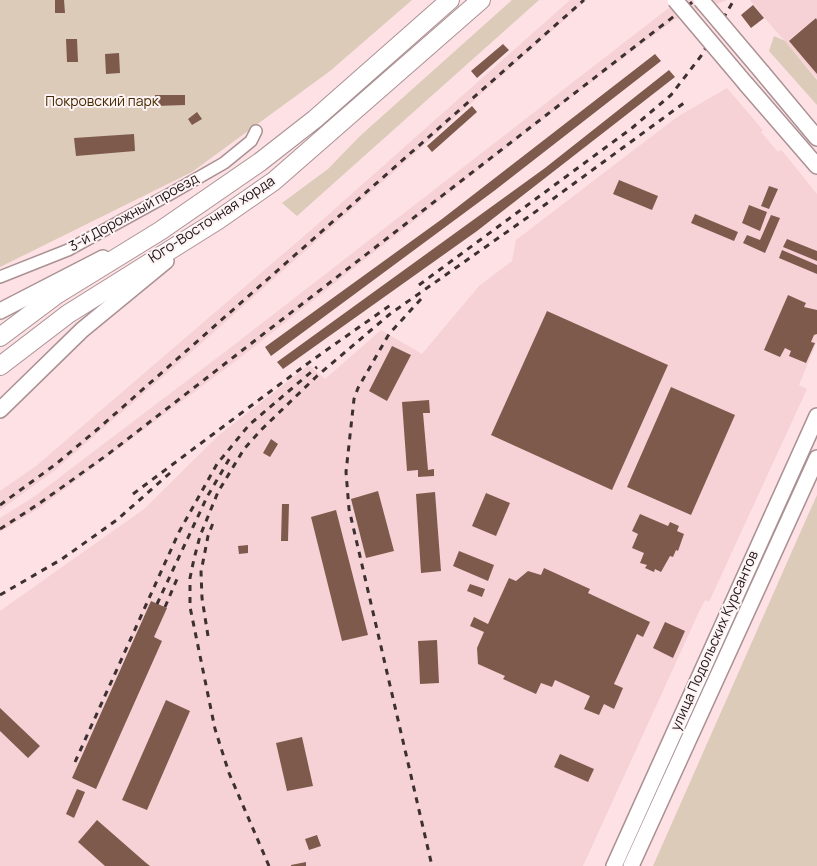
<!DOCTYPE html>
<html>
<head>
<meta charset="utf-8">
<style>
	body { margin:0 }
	canvas { display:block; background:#fde1e4 }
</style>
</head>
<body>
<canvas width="817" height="866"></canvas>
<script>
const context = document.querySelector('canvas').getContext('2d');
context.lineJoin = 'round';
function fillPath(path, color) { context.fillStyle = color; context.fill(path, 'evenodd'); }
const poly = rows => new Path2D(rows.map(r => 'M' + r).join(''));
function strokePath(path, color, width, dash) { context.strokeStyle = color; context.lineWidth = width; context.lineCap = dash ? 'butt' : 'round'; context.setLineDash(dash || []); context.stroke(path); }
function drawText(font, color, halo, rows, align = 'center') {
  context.font = font + ' Manrope,sans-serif'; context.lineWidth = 4; context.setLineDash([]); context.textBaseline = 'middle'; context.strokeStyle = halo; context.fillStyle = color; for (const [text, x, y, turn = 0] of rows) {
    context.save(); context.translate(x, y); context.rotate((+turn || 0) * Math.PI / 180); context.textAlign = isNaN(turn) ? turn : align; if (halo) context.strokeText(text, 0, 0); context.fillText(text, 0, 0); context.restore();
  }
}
const built = poly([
	[570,0,587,0,195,349,54,471,0,510,0,491,36,466,311,230],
	[679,0,727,0,674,20,568,100,241,357,41,507,0,532,0,518,35,496,230,348],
	[750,0,817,0,817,78,761,14],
	[727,88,763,130,761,132,778,152,781,150,784,153,817,194,817,341,799,385,807,389,709,602,705,600,698,614,583,866,0,866,0,611,144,509,219,435,309,365,325,379,381,330,422,354,479,286,512,261,516,240,677,117]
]);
const green = poly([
	[0,0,412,0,330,71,192,172,0,267],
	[512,0,539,0,297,216,282,203,328,169,360,136],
	[774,36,785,41,817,80,817,105,769,51],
	[817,495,817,866,653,866,808,515]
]);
const building = poly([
	[55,0,64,0,65,13,55,13],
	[753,5,764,18,751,28,741,15],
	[816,18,817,20,817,74,789,41],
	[66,39,77,39,78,62,67,62],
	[503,44,509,50,477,78,471,71],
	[119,53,120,73,106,74,105,54],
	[655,54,661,61,494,191,271,356,265,347,442,219],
	[669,70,675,77,477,231,283,369,277,362,545,168],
	[155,95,185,95,185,105,155,106],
	[472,106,477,112,432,152,427,146],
	[197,112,202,119,192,125,188,119],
	[134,134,135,151,76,156,74,138],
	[619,180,658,196,652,210,613,194],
	[769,186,778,189,769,209,761,206],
	[749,205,767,212,760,231,742,223],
	[695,214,738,232,734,241,691,223],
	[771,215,780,218,765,253,743,243,747,235,760,240],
	[787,239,817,251,817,261,783,247],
	[782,250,817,265,817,274,779,258],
	[788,295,806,303,804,307,817,310,817,334,814,335,811,342,815,343,806,363,789,356,791,351,785,348,780,357,764,350],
	[547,311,668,365,612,490,491,435],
	[392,346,411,355,387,401,369,391],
	[671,387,735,415,691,515,627,487],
	[429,400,430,413,423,413,428,470,434,469,434,476,418,477,418,470,407,471,402,402],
	[271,439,278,444,270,457,263,453],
	[378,491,394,551,366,558,351,499],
	[435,492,441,571,421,573,416,494],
	[486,493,510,503,496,536,472,526],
	[282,504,289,504,288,541,281,541],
	[336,510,368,635,342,641,311,517],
	[640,514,668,526,670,522,679,526,677,531,684,534,678,551,676,550,673,557,670,556,661,572,655,569,654,572,645,568,647,565,640,563,644,553,632,548,638,534,632,531],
	[248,545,248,553,239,554,238,546],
	[459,551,494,565,488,581,453,566],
	[544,568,590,589,588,593,650,622,643,637,637,634,614,684,623,688,614,709,604,704,599,715,584,709,590,696,555,680,552,687,541,683,536,694,503,679,505,676,478,664,477,648,484,632,470,626,474,617,488,624,509,578,516,581,528,571,541,575],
	[470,584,485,589,482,597,467,591],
	[151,601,167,608,154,637,162,641,96,789,72,778],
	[665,622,685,631,673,658,653,648],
	[437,640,439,683,420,684,418,641],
	[166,700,190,711,147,810,122,800],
	[0,708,40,746,28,758,0,731],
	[302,737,313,786,287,791,276,743],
	[560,754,594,769,588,782,554,767],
	[77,789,85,792,74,818,66,814],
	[97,820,145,862,150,866,105,866,78,842],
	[317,835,321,846,309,850,305,839],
	[306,862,306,866,291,866,291,865]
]);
const street = poly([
	[0,277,68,250,170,194,224,163,251,141,256,131]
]);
const secondary = poly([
	[762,72,817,138],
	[746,84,817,166],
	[0,311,103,258],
	[0,410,82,330,166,261],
	[614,866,817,416],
	[631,866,817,458]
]);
const primary = poly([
	[0,337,56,295,160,231,260,162,315,119,450,0],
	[0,366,68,314,218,220,274,181,481,0]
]);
const rail = poly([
	[419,285,632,128,671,95,701,56,734,0],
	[421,299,389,334,358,388,354,399,346,472,349,509,432,866],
	[133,494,311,361,392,304],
	[0,505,56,464,99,428,584,0],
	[0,529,40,503,107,455,695,0],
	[0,595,62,559,118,519,170,473],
	[157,604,207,497,231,456],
	[165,607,177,579],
	[208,636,202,598,201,572,208,536,213,523],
	[75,762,179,532,217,464,249,425,317,367],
	[269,866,229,773,215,729,190,607,190,578,194,559,200,536,218,492,244,449,261,430,317,376,390,314,531,215,688,100]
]);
const secondaryBridge = poly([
	[675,0,746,84],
	[701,0,762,72]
]);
const parkNames = [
	["Покровский парк",102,102]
];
const streetNames = [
	["3-й Дорожный проезд",134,213,-29],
	["Юго-Восточная хорда",212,220,-33],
	["улица Подольских Курсантов",715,641,-66]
];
fillPath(built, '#f6d2d6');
fillPath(green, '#dbcbb8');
fillPath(building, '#7e5a4c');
strokePath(street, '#ab9194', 14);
strokePath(secondary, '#ab9194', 18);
strokePath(primary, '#ab9194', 20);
strokePath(street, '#fff', 11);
strokePath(secondary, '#fff', 15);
strokePath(primary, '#fff', 18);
strokePath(rail, '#3c3031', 3, [6, 6]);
strokePath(secondaryBridge, '#ab9194', 18, []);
strokePath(secondaryBridge, '#fff', 15);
drawText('14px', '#452b01', '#fef3f4', parkNames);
drawText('14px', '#1b1213', '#fef3f4', streetNames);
</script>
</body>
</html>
